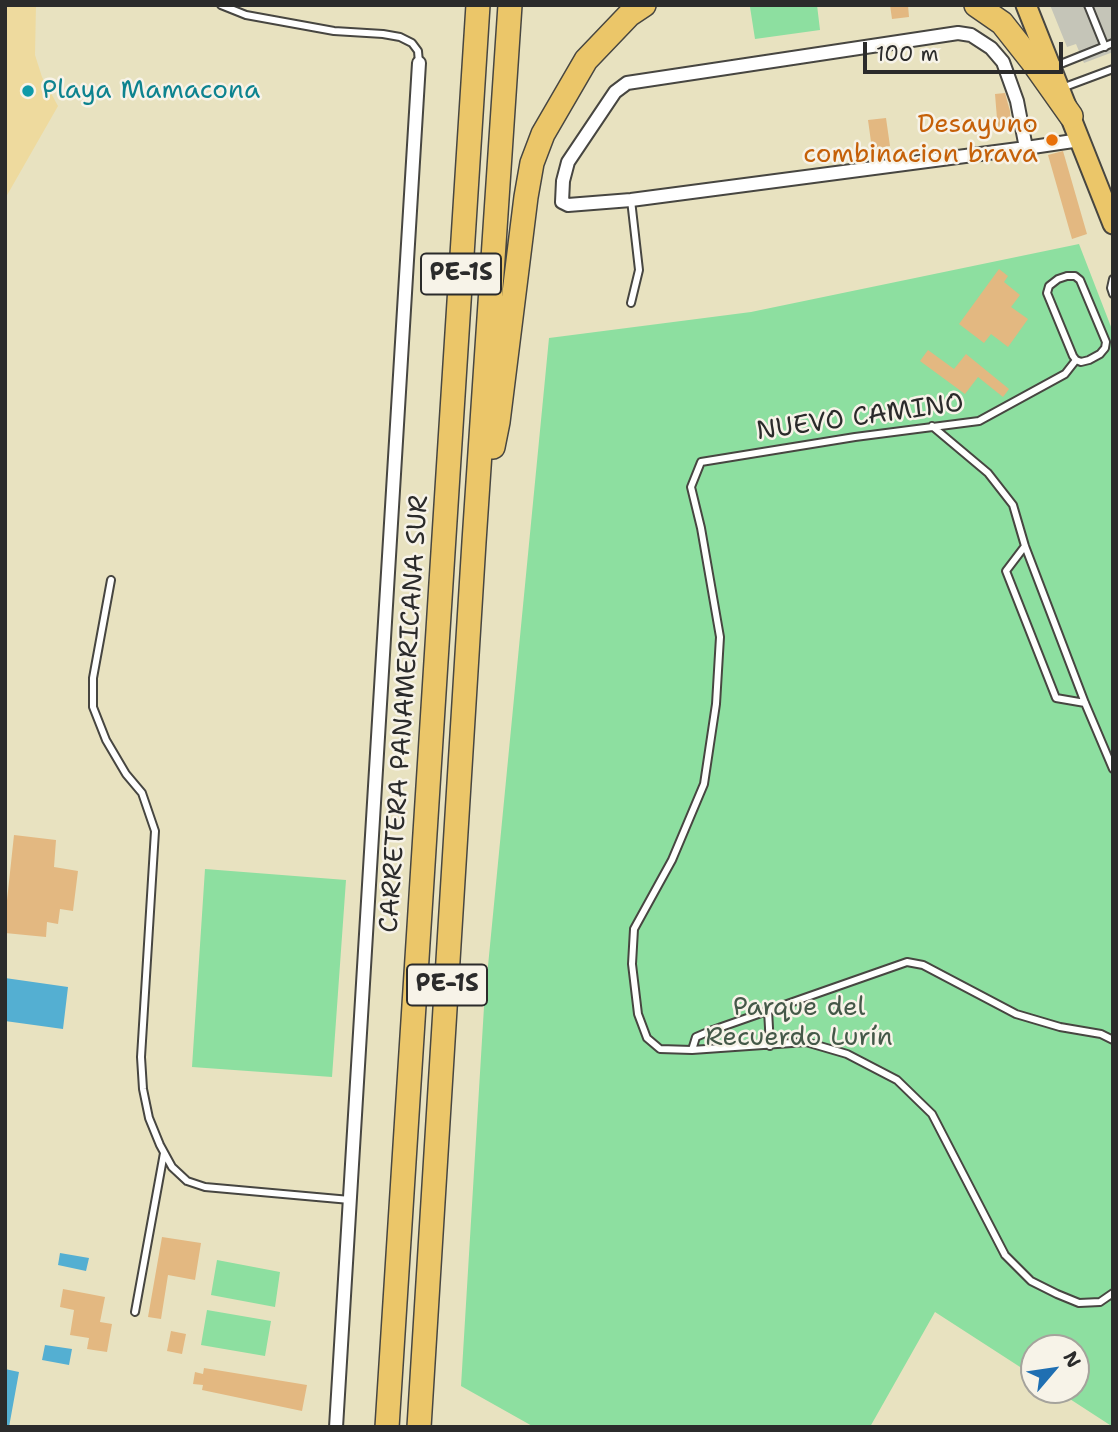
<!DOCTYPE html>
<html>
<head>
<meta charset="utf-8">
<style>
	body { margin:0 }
	#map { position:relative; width:1118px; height:1432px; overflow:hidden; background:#e8e2c0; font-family:"Shantell Sans",sans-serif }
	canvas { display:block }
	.frame { position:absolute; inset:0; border:7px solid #2b2b2b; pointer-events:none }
	.north { position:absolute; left:1020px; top:1334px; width:70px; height:70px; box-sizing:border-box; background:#f7f3e8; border:2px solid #a5a39c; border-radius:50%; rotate:61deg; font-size:19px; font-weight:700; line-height:28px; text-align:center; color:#2b2b2b }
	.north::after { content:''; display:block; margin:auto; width:24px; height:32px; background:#1f6fb2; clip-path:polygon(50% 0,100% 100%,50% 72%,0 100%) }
	.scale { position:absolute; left:863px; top:42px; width:200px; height:32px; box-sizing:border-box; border:4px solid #2b2b2b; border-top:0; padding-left:9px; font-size:21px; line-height:24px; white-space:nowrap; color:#2b2b2b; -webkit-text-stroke:5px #f7f3e8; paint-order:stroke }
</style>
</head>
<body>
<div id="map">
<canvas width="1118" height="1432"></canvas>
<div class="frame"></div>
<div class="north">N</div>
<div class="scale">100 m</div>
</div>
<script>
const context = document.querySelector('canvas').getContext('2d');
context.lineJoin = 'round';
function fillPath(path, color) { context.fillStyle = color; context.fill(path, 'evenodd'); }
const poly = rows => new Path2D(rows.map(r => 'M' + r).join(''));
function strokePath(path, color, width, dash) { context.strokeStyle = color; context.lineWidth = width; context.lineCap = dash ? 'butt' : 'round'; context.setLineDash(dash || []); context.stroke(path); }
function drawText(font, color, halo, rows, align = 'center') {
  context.font = font + ' "Shantell Sans",sans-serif'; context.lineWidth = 5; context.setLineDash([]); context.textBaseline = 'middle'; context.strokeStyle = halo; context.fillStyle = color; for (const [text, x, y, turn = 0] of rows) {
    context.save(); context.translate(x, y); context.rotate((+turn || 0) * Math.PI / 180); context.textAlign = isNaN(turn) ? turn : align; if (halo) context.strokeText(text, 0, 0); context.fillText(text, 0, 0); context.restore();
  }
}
const industrial = poly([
	[1050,5,1113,5,1113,52,1084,63,1076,44,1067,47]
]);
const green = poly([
	[761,5,817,5,820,30,755,39,750,7],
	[1079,244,1113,332,1113,1427,1056,1390,1076,1390,1076,1348,1034,1348,1034,1376,935,1312,870,1427,534,1427,461,1386,484,1007,549,338,751,312],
	[205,869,346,880,332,1077,192,1067],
	[217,1260,280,1272,275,1307,211,1295],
	[207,1310,271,1321,265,1356,201,1345]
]);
const sand = poly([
	[5,5,36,5,35,55,42,77,58,106,6,197,5,205]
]);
const water = poly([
	[5,978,68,987,63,1029,5,1021],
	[60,1253,89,1258,86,1271,58,1265],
	[45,1345,72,1349,69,1365,42,1360],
	[5,1369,19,1372,9,1427,5,1426]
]);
const building = poly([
	[890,5,908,5,909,17,892,19],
	[1005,93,1010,111,1011,130,998,131,995,94],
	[886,118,890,146,872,149,868,120],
	[1063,151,1087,234,1072,239,1048,155],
	[999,269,1008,276,1004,282,1020,295,1011,307,1028,319,1008,347,991,334,984,343,959,324],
	[928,350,954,369,966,354,1009,389,1003,397,978,377,965,394,920,361],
	[14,835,56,840,54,867,78,871,73,911,60,909,58,924,47,922,46,937,5,933,5,919],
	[162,1237,201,1243,195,1280,168,1275,161,1319,148,1317],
	[63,1289,105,1297,100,1322,112,1324,107,1352,87,1349,89,1338,70,1335,74,1310,60,1307],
	[171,1331,186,1334,182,1354,167,1351],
	[204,1368,307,1385,302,1411,202,1390,203,1385,193,1384,195,1372,203,1374]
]);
const lane = poly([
	[221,5,246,15,334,31,383,34,400,37,412,43,418,51,419,63],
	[1088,5,1105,47],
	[1053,67,1113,43],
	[1062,88,1113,69],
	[1067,276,1075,276,1080,280,1106,342,1105,348,1100,354,1089,360,1081,362,1076,360,1073,356,1047,293,1049,286,1058,279,1067,276],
	[1113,279,1111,288,1113,294],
	[631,303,639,270,631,200],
	[1076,360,1065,374,979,421,855,437,701,462,691,487,701,528,720,637,716,704,704,784,672,860,634,929,632,964,638,1014,647,1038,660,1049,692,1050,806,1042,847,1054,897,1080,932,1114,1005,1255,1031,1281,1057,1294,1079,1303,1100,1302,1113,1293],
	[932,426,988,473,1013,505,1025,546,1085,703,1113,769],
	[1025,546,1006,571,1056,698,1085,703],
	[111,580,93,678,93,707,106,740,126,774,142,793,155,831,141,1057,143,1089,149,1118,160,1145,172,1167,187,1181,205,1187,350,1200],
	[768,1010,770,1046],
	[692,1050,696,1037,710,1031,907,962,923,965,1016,1014,1060,1027,1101,1034,1113,1040],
	[135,1312,164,1153]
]);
const street = poly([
	[1026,148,1017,101,1003,62,991,48,971,35,958,33,627,83,615,92,568,162,563,181,562,202,568,205,631,200,1026,148,1080,140],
	[336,1427,419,63]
]);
const primary = poly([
	[1026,5,1113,224]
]);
const highway = poly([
	[976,5,1002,23,1032,61,1071,116],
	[493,447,498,422,526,197,532,163,543,134,586,60,629,15,644,5],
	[387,1427,478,5],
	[419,1427,474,542,510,5]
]);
const markers = [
	[28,91,7,"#0f9aa8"],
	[1052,140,7,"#e8710a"]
];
const shields = [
	[461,274,80],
	[447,985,80]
];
const shieldNames = [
	["PE-1S",461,274],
	["PE-1S",447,985]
];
const cultureNames = [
	["Playa Mamacona",42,91]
];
const foodNames = [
	["Desayuno",1038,125],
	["combinacion brava",1038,155]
];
const streetNames = [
	["NUEVO CAMINO",860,418,-8],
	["CARRETERA PANAMERICANA SUR",405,714,-86]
];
const parkNames = [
	["Parque del",799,1008],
	["Recuerdo Lurín",799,1038]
];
fillPath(industrial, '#c5c5b8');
fillPath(green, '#8ddfa0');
fillPath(sand, '#eeda9e');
fillPath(water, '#54afd2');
fillPath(building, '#e3b881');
strokePath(lane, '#474641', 10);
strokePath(street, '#474641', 16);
strokePath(primary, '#474641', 23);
strokePath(highway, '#474641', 26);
strokePath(lane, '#fff', 6);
strokePath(street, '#fff', 12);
strokePath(primary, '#ebc669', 19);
strokePath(highway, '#ebc669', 23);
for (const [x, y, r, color] of markers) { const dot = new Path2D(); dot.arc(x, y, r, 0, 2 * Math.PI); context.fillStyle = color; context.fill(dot); strokePath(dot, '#f7f3e8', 2.5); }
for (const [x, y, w] of shields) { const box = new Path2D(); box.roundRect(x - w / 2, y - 20.5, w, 41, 5); context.fillStyle = '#f7f3e8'; context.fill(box); strokePath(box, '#2b2b2b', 2); }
drawText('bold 24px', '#2b2b2b', null, shieldNames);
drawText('26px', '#0d838f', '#f7f3e8', cultureNames, 'left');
drawText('26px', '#c56008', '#f7f3e8', foodNames, 'right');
drawText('26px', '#2b2b2b', '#f7f3e8', streetNames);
drawText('26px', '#445848', '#f7f3e8', parkNames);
</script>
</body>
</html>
